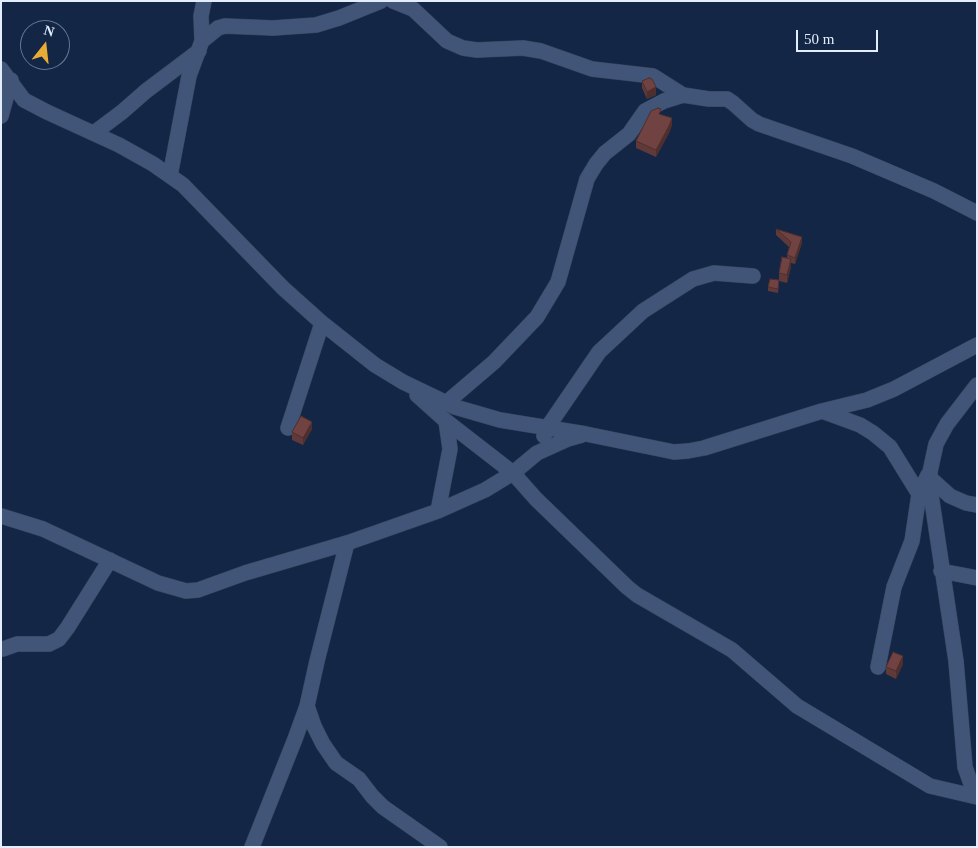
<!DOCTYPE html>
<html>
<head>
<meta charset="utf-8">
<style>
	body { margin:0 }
	#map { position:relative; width:978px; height:848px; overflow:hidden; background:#132645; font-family:Georgia,serif }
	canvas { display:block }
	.frame { position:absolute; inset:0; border:2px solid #e3edfe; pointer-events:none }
	.north { position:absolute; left:20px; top:20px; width:50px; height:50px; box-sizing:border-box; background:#132645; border:1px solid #66768f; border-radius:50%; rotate:16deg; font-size:14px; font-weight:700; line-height:20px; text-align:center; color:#e3edfe }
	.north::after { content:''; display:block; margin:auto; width:18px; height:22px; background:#e7ac36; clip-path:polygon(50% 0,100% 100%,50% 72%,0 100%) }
	.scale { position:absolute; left:796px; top:30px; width:82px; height:22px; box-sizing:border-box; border:2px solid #e3edfe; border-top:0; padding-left:6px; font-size:15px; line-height:18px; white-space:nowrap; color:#e3edfe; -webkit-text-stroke:4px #132645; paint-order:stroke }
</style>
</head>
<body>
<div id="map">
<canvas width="978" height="848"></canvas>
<div class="frame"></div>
<div class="north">N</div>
<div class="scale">50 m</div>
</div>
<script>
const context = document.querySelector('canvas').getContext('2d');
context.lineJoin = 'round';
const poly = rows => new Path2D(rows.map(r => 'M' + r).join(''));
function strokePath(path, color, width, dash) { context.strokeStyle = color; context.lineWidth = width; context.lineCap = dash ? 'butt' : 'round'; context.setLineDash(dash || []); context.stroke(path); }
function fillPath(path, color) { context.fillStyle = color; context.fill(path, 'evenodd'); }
const minor = poly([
	[393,1,413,9,447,41,463,48,477,50,523,48,541,51,592,69,653,76,683,95,709,99,727,99,733,103,752,120,759,124,852,156,934,191,977,213],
	[202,41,201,16,204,1],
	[1,69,24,100,47,112,119,145,153,164,183,185,283,288,322,323,375,365,403,382,455,407,500,420,586,434,674,452,688,451,704,448,822,411,867,400,894,389,977,345],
	[1,116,11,80],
	[94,133,122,112,146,91,199,51],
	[170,176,189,76,202,41,218,28,225,26,273,28,316,25,339,18,381,1],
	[977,385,947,424,936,444,930,472,930,488,956,661,965,767,971,784,977,789],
	[417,395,446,421,513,473,536,499,627,587,637,595,732,650,797,706,930,786,977,797],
	[446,403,494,362,537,317,558,282,587,179,596,164,605,153,629,134,645,111,664,101,683,95],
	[822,411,860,425,873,433,890,447,919,494],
	[288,428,322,323],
	[544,436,547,428,599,352,643,311,693,279,714,273,753,276],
	[930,478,950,496,966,503,977,505],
	[438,511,450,449,446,421],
	[1,516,43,529,158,583,186,591,198,590,245,573,347,543,438,511,485,490,513,473,537,453,568,439,582,435],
	[941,571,977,578],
	[3,649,17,644,49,644,59,639,68,627,110,560],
	[878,667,894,587,912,541,919,494,928,475],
	[307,706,314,726,323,744,336,763,359,779,372,796,383,807,440,847],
	[252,847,295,739,307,706,317,661,347,543]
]);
const wall = poly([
	[642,81,656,95,647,99,642,88],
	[661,115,672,125,669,133,656,157,636,148,636,141],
	[776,229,802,243,795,264,791,263,791,267,787,283,779,281,778,293,768,291,768,287,779,280,779,273,787,258,787,255,789,247,776,235],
	[312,429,303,445,292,440,292,432],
	[903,664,896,679,886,674,886,667]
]);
const shadedWall = poly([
	[656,87,656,95,647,99,647,92],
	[672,118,672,125,669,133,656,157,656,150],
	[802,237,802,243,795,264,795,258],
	[791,259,791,267,787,283,787,275],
	[312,422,312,429,303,445,303,438],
	[903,656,903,664,896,679,896,671]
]);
const building = poly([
	[649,78,652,79,656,87,647,92,642,81,649,78],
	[658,108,661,109,659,114,672,118,669,126,656,150,636,141,651,111,658,108],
	[776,229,802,237,795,258,787,255,791,242,776,229],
	[782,257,791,259,787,275,779,273,782,257],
	[770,279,779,280,778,289,768,287,770,279],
	[301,416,312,422,303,438,292,432,301,416],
	[893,652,903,656,896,671,886,667,893,652]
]);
strokePath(minor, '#37435d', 16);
strokePath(minor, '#405577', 15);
fillPath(wall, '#603a39');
fillPath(shadedWall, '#4e2f2e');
fillPath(building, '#704342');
strokePath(building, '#4e2f2e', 1);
</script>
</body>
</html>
